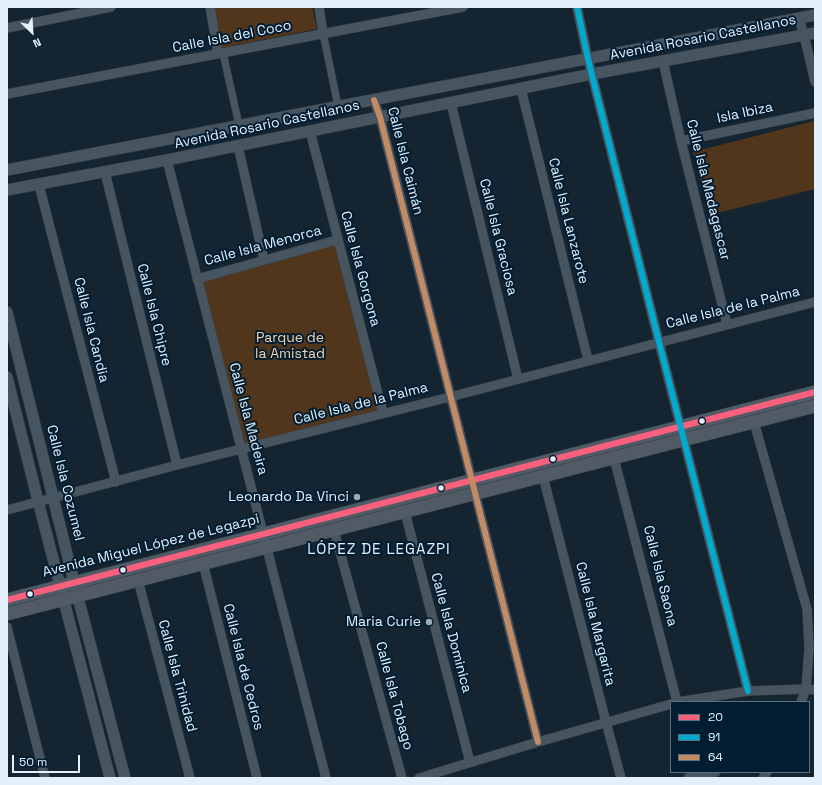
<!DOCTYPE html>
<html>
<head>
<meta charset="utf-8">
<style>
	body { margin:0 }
	#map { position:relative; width:822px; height:785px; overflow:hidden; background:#142531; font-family:"Space Grotesk",sans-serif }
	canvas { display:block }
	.frame { position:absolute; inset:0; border:8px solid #e4f1fc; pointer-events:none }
	.legend { position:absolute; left:670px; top:701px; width:140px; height:72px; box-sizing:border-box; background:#001d32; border:1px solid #5b7283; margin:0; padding:5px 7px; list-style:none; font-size:12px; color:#e4f1fc }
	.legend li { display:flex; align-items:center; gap:8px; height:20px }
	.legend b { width:20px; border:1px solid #5b7283 }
	.north { position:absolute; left:12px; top:12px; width:40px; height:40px; -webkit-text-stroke:3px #001d32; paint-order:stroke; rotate:155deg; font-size:11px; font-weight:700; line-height:16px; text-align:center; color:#e4f1fc }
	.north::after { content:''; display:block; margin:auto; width:14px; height:18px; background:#e4f1fc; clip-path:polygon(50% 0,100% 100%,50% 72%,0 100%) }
	.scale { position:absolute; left:12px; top:755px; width:68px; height:18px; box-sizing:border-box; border:2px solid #e4f1fc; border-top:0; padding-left:5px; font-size:12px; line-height:14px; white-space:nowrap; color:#e4f1fc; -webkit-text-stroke:3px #001d32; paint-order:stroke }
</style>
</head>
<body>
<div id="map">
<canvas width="822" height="785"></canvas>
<div class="frame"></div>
<ul class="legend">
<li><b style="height:5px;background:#f8607d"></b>20</li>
<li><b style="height:5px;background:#00a9ce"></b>91</li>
<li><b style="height:5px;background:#c18c65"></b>64</li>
</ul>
<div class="north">N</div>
<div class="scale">50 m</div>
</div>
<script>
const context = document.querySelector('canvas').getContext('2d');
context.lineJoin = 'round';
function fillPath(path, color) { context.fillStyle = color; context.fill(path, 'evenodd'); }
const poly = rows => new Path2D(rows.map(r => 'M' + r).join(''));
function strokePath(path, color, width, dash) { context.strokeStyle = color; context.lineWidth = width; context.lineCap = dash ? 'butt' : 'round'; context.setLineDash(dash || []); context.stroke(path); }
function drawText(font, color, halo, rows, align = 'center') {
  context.font = font + ' "Space Grotesk",sans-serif'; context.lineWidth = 4; context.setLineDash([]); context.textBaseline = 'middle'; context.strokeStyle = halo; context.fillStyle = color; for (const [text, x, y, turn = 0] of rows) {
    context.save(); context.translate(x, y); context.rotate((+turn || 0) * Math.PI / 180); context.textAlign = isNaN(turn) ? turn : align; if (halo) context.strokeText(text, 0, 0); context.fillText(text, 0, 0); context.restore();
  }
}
const green = poly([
	[214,7,312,7,317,29,222,48],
	[814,121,815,125,815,189,709,215,693,152],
	[335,244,379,411,243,446,200,281]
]);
const pedestrian = poly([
	[323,33,338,106],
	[223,53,239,125]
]);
const minor = poly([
	[210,7,218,54],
	[319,7,323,33],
	[577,7,588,59,659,342,748,691],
	[799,18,804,35,815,82],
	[7,28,111,7],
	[663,61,681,141,727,324],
	[521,89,588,360],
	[7,94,463,7],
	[374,100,380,117,538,742],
	[451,103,518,379],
	[310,131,383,413],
	[681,141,815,113],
	[238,146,264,260],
	[167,160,326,778],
	[105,172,177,465],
	[39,185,116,482],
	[197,279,337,240],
	[754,422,807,609,809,648,806,689,801,702],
	[614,458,677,702],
	[543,476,606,722,621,778],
	[7,510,177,465,450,397,815,302],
	[405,512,470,762],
	[334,530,402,778],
	[203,563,257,778],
	[138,580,190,778],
	[7,627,45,778],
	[677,702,748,691,806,689,815,690],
	[419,778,538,742,671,704],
	[688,778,716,772],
	[763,778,767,772]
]);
const tertiary = poly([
	[7,170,815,15],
	[7,190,167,160,592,74,815,33],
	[7,312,74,582,125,778],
	[7,377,38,501,110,778]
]);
const secondary = poly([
	[7,600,815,392],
	[7,614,815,406]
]);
const bus1 = poly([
	[7,600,815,392]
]);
const bus2 = poly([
	[577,7,588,59,659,342,748,691]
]);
const bus3 = poly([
	[374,100,380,117,538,742]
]);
const markers = [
	[702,421,3.5,"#e4f1fc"],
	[553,459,3.5,"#e4f1fc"],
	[441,488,3.5,"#e4f1fc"],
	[357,497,4,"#9baab5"],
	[123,570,3.5,"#e4f1fc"],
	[30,594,3.5,"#e4f1fc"],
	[429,622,4,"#9baab5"]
];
const streetNames = [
	["Calle Isla del Coco",232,37,-11],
	["Avenida Rosario Castellanos",703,38,-11],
	["Isla Ibiza",745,113,-12],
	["Avenida Rosario Castellanos",267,125,-12],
	["Calle Isla Caimán",405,161,76],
	["Calle Isla Madagascar",708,190,76],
	["Calle Isla Lanzarote",568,221,76],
	["Calle Isla Graciosa",498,237,76],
	["Calle Isla Menorca",263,246,-15],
	["Calle Isla Gorgona",360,269,75],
	["Calle Isla de la Palma",733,308,-14],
	["Calle Isla Chipre",154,315,76],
	["Calle Isla Candia",91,330,76],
	["Calle Isla de la Palma",361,404,-14],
	["Calle Isla Madeira",248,419,75],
	["Calle Isla Cozumel",65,483,76],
	["Avenida Miguel López de Legazpi",151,546,-14],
	["Calle Isla Saona",660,576,76],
	["Calle Isla Margarita",595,624,76],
	["Calle Isla Dominica",451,633,75],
	["Calle Isla de Cedros",243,667,76],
	["Calle Isla Trinidad",177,676,75],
	["Calle Isla Tobago",394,696,75]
];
const parkNames = [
	["Parque de",290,338],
	["la Amistad",290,354]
];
const poiNames = [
	["Leonardo Da Vinci",349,497],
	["Maria Curie",421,622]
];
const neighbourhoodNames = [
	["LÓPEZ DE LEGAZPI",379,550]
];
fillPath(green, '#51361b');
strokePath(pedestrian, '#354048', 8);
strokePath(minor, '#354048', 10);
strokePath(tertiary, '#354048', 12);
strokePath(secondary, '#354048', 14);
strokePath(pedestrian, '#475561', 7);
strokePath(minor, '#475561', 9);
strokePath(tertiary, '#475561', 11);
strokePath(secondary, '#505b66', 13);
strokePath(bus1, '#f8607d', 6);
strokePath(bus2, '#00a9ce', 6);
strokePath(bus3, '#c18c65', 6);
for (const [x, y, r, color] of markers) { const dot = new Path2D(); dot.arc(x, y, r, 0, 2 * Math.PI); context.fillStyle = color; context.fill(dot); strokePath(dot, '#001d32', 1.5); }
drawText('14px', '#e4f1fc', '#001d32', streetNames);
drawText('14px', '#fad1ab', '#001d32', parkNames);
drawText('14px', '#e4f1fc', '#001d32', poiNames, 'right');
context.letterSpacing = '1px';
drawText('15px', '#e4f1fc', '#001d32', neighbourhoodNames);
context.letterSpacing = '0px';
</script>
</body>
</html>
